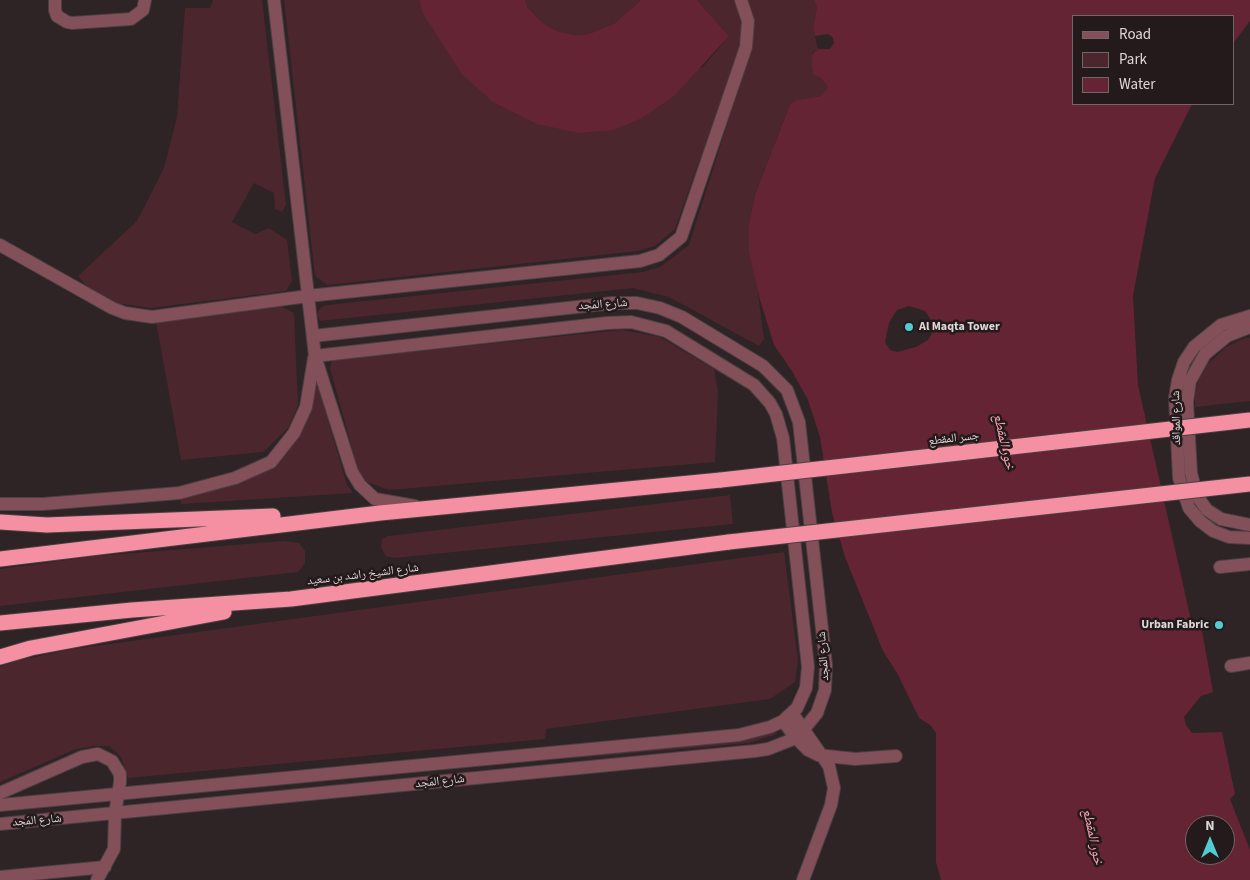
<!DOCTYPE html>
<html>
<head>
<meta charset="utf-8">
<style>
	body { margin:0 }
	#map { position:relative; width:1250px; height:880px; overflow:hidden; background:#2e2325; font-family:"Source Sans 3",sans-serif }
	canvas { display:block }
	.legend { position:absolute; left:1072px; top:15px; width:162px; height:90px; box-sizing:border-box; background:#241a1b; border:1px solid #6f6667; margin:0; padding:6px 9px; list-style:none; font-size:15px; color:#dfd8d9 }
	.legend li { display:flex; align-items:center; gap:10px; height:25px }
	.legend b { width:25px; border:1px solid #6f6667 }
	.north { position:absolute; left:1185px; top:815px; width:50px; height:50px; box-sizing:border-box; background:#241a1b; border:1px solid #6f6667; border-radius:50%; rotate:0deg; font-size:14px; font-weight:700; line-height:20px; text-align:center; color:#dfd8d9 }
	.north::after { content:''; display:block; margin:auto; width:18px; height:22px; background:#51ccd2; clip-path:polygon(50% 0,100% 100%,50% 72%,0 100%) }
</style>
</head>
<body>
<div id="map">
<canvas width="1250" height="880"></canvas>
<ul class="legend">
<li><b style="height:6px;background:#835059"></b>Road</li>
<li><b style="height:14px;background:#4c262d"></b>Park</li>
<li><b style="height:14px;background:#642433"></b>Water</li>
</ul>
<div class="north">N</div>
</div>
<script>
const context = document.querySelector('canvas').getContext('2d');
context.lineJoin = 'round';
function fillPath(path, color) { context.fillStyle = color; context.fill(path, 'evenodd'); }
const poly = rows => new Path2D(rows.map(r => 'M' + r).join(''));
function strokePath(path, color, width, dash) { context.strokeStyle = color; context.lineWidth = width; context.lineCap = dash ? 'butt' : 'round'; context.setLineDash(dash || []); context.stroke(path); }
function drawText(font, color, halo, rows, align = 'center') {
  context.font = font + ' "Source Sans 3","Noto Naskh Arabic",sans-serif'; context.lineWidth = 5; context.setLineDash([]); context.textBaseline = 'middle'; context.strokeStyle = halo; context.fillStyle = color; for (const [text, x, y, turn = 0] of rows) {
    context.save(); context.translate(x, y); context.rotate((+turn || 0) * Math.PI / 180); context.textAlign = isNaN(turn) ? turn : align; if (halo) context.strokeText(text, 0, 0); context.fillText(text, 0, 0); context.restore();
  }
}
const green = poly([
	[213,0,262,0,286,205,282,212,275,209,274,193,254,183,232,222,255,234,269,228,287,240,292,281,286,291,151,308,115,303,89,289,78,276,137,221,164,168,177,117,185,8,210,8],
	[284,0,419,0,422,12,702,68,729,36,697,0,814,0,817,7,813,27,818,49,813,52,815,75,821,78,827,86,826,91,821,96,797,100,790,104,755,195,749,224,764,339,759,346,669,297,633,288,320,321,317,314,321,307,327,305,643,272,660,267,689,245,750,52,740,48,675,229,655,246,638,251,327,285,315,276],
	[525,0,641,0,615,23,589,34,574,35,557,31,543,23,528,8],
	[278,305,294,313,298,405,288,428,263,452,181,460,156,321],
	[622,330,660,337,714,369,718,392,715,462,389,490,367,482,358,470,330,368,332,360],
	[1245,338,1250,338,1250,401,1195,407,1195,393,1200,376,1208,364,1226,347],
	[316,387,319,389,347,485,353,493,181,504,180,498,274,467,312,389],
	[730,495,733,524,394,558,386,556,381,548,382,539,388,536],
	[284,541,299,543,305,551,305,563,298,572,0,606,0,569,97,556],
	[784,552,798,660,795,682,770,699,546,729,545,739,128,778,121,757,109,746,95,746,76,749,0,782,0,667,16,661,73,649],
	[774,728,777,734,749,743,575,758,574,752]
]);
const water = poly([
	[419,0,525,0,528,8,543,23,557,31,574,35,589,34,615,23,641,0,697,0,729,36,674,96,642,118,614,130,579,133,537,124,493,102,462,74,422,12],
	[814,0,1250,0,1250,21,1234,42,1234,16,1074,16,1074,104,1192,104,1155,178,1133,296,1138,385,1191,620,1201,625,1213,692,1201,696,1184,717,1186,725,1192,733,1222,732,1235,794,1230,799,1250,850,1250,880,941,880,936,862,936,733,930,725,919,718,897,673,883,651,845,557,832,513,820,437,808,400,792,371,774,345,760,300,749,252,749,224,755,195,790,104,797,100,821,96,826,90,827,86,821,78,814,75,812,69,812,57,814,52,818,49,830,49,834,43,833,38,828,34,815,36,813,27,817,7],
	[909,306,925,311,931,320,932,333,928,340,916,347,897,352,890,350,885,342,889,323,897,310],
	[1195,825,1225,825,1225,855,1195,855]
]);
const minor = poly([
	[55,0,55,10,57,16,67,22,72,23,131,19,143,10,145,0],
	[274,0,315,356,352,472,360,485,375,499,415,506],
	[0,245,112,308,125,313,152,317,308,296,640,261,659,255,681,237,746,47,748,21,741,0],
	[1250,316,1221,325,1194,347,1184,362,1178,380,1175,398,1179,478,1189,508,1200,521,1213,531,1229,537,1250,538],
	[1250,327,1227,336,1205,354,1190,381,1187,402,1191,473,1197,496,1207,510,1221,519,1250,525],
	[0,504,43,504,179,493,235,478,271,462,294,433,306,407,314,358],
	[1220,567,1250,564],
	[1231,666,1250,663],
	[792,713,829,766,834,788,831,805,803,880],
	[783,721,795,737,808,750,818,755,855,759,896,756],
	[0,793,82,757,98,754,112,761,120,774,120,782,115,814,114,849,97,880],
	[0,805,739,735,770,727,783,721,797,708,806,688,808,667,783,438,776,414,770,403,754,385,666,331,631,322,607,323,315,356],
	[0,824,755,751,768,749,791,740,804,729,817,713,825,690,826,665,799,422,787,390,763,366,682,317,660,308,637,303,613,303,313,336],
	[0,877,105,867]
]);
const highway = poly([
	[0,522,47,525,273,516],
	[0,559,380,513,721,480],
	[0,623,132,610,291,599,729,542],
	[0,657,31,648,224,612]
]);
const highwayBridge = poly([
	[721,480,1250,420],
	[729,542,1250,484]
]);
const markers = [
	[909,327,5,"#51ccd2"],
	[1219,625,5,"#51ccd2"]
];
const streetNames = [
	["شارع المَجد",603,305,-4],
	["شارع المواقد",1177,418,-91],
	["جسر المقطع",954,439,-7],
	["شارع الشيخ راشد بن سعيد",363,575,-7],
	["شارع المَجد",824,656,-94],
	["شارع المَجد",440,782,-6],
	["شارع المَجد",37,821,-5]
];
const poiNames = [
	["Al Maqta Tower",919,327],
	["Urban Fabric",1209,625,"right"]
];
const waterNames = [
	["خور المقطع",1003,442,77],
	["خور المقطع",1092,837,78]
];
fillPath(green, '#4c262d');
fillPath(water, '#642433');
strokePath(minor, '#4a4042', 14);
strokePath(highway, '#4a4042', 17);
strokePath(minor, '#835059', 12);
strokePath(highway, '#f590a2', 15);
strokePath(highwayBridge, '#4a4042', 17, []);
strokePath(highwayBridge, '#f590a2', 15);
for (const [x, y, r, color] of markers) { const dot = new Path2D(); dot.arc(x, y, r, 0, 2 * Math.PI); context.fillStyle = color; context.fill(dot); strokePath(dot, '#241a1b', 2); }
drawText('12px', '#dfd8d9', '#241a1b', streetNames);
drawText('bold 12px', '#dfd8d9', '#241a1b', poiNames, 'left');
drawText('italic 14px', '#f9a6b4', '#241a1b', waterNames);
</script>
</body>
</html>
